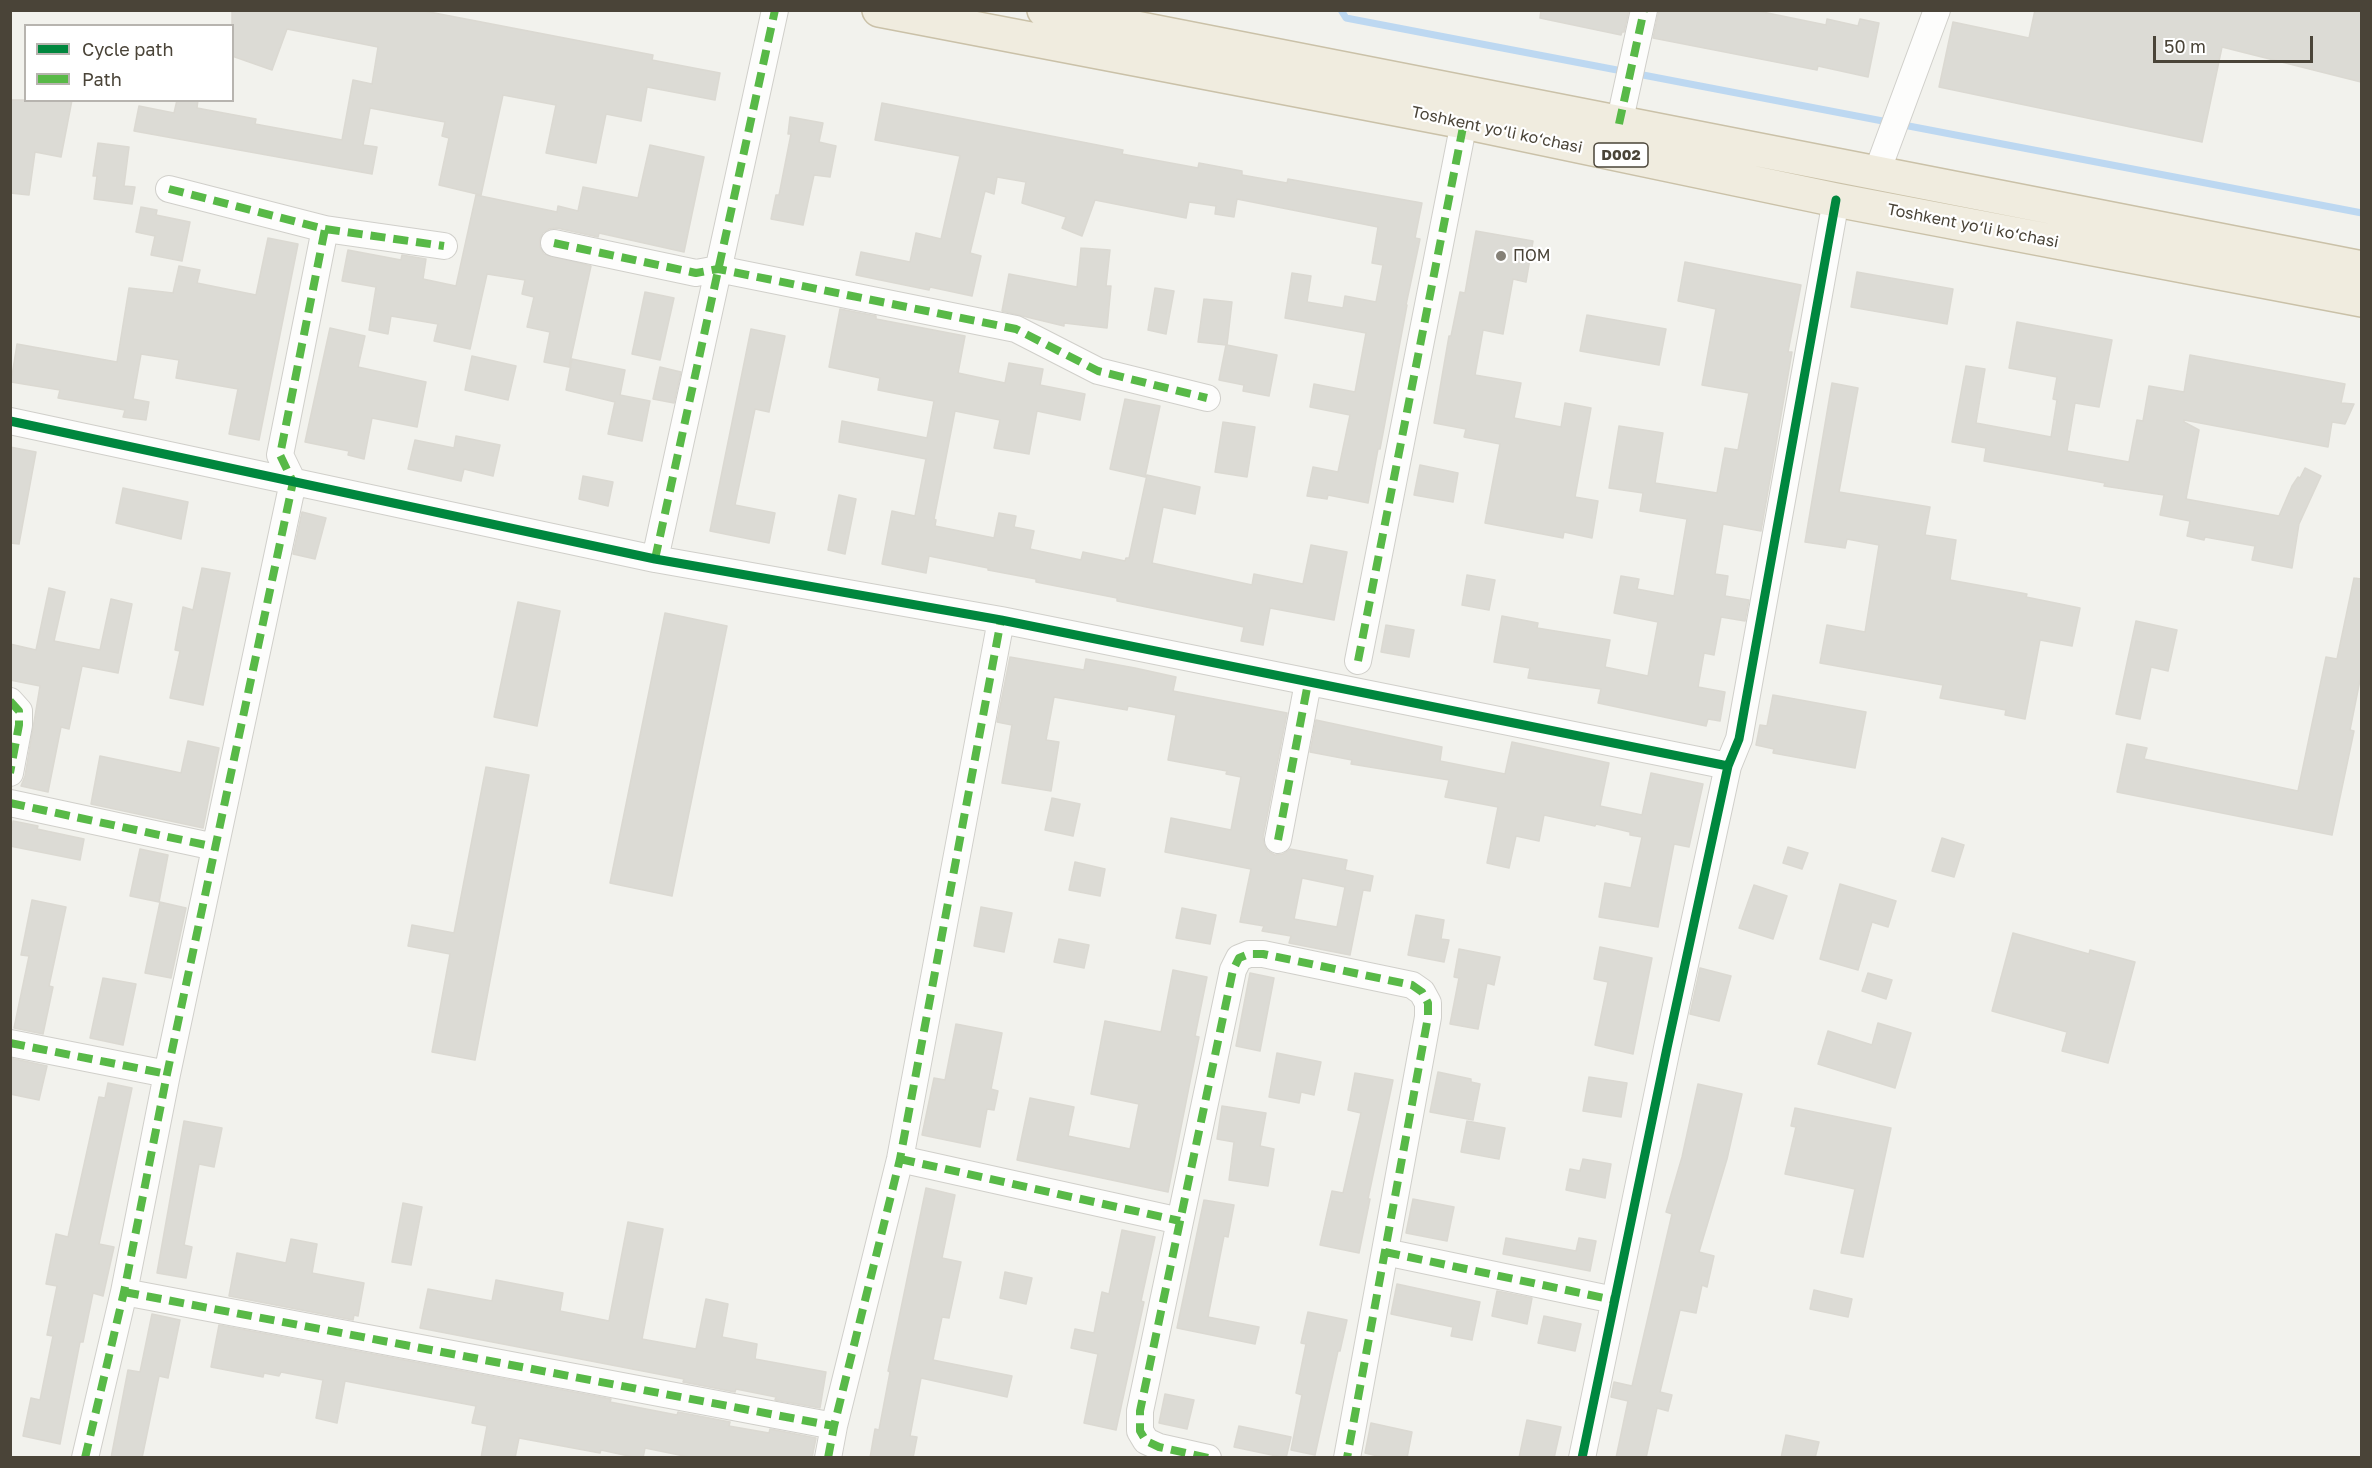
<!DOCTYPE html>
<html>
<head>
<meta charset="utf-8">
<style>
	body { margin:0 }
	#map { position:relative; width:2372px; height:1468px; overflow:hidden; background:#f2f2ed; font-family:"Golos Text",sans-serif }
	canvas { display:block }
	.frame { position:absolute; inset:0; border:12px solid #4a4438; pointer-events:none }
	.legend { position:absolute; left:24px; top:24px; width:210px; height:78px; box-sizing:border-box; background:#fff; border:2px solid #b7b4af; margin:0; padding:8px 10px; list-style:none; font-size:18px; color:#4a4438 }
	.legend li { display:flex; align-items:center; gap:12px; height:30px }
	.legend b { width:30px; border:2px solid #b7b4af }
	.scale { position:absolute; left:2153px; top:36px; width:160px; height:27px; box-sizing:border-box; border:3px solid #4a4438; border-top:0; padding-left:8px; font-size:18px; line-height:21px; white-space:nowrap; color:#4a4438; -webkit-text-stroke:4px #fff; paint-order:stroke }
</style>
</head>
<body>
<div id="map">
<canvas width="2372" height="1468"></canvas>
<div class="frame"></div>
<ul class="legend">
<li><b style="height:8px;background:#00873e"></b>Cycle path</li>
<li><b style="height:8px;background:#58b947"></b>Path</li>
</ul>
<div class="scale">50 m</div>
</div>
<script>
const context = document.querySelector('canvas').getContext('2d');
context.lineJoin = 'round';
const poly = rows => new Path2D(rows.map(r => 'M' + r).join(''));
function strokePath(path, color, width, dash) { context.strokeStyle = color; context.lineWidth = width; context.lineCap = dash ? 'butt' : 'round'; context.setLineDash(dash || []); context.stroke(path); }
function fillPath(path, color) { context.fillStyle = color; context.fill(path, 'evenodd'); }
function drawText(font, color, halo, rows, align = 'center') {
  context.font = font + ' "Golos Text",sans-serif'; context.lineWidth = 4.5; context.setLineDash([]); context.textBaseline = 'middle'; context.strokeStyle = halo; context.fillStyle = color; for (const [text, x, y, turn = 0] of rows) {
    context.save(); context.translate(x, y); context.rotate((+turn || 0) * Math.PI / 180); context.textAlign = isNaN(turn) ? turn : align; if (halo) context.strokeText(text, 0, 0); context.fillText(text, 0, 0); context.restore();
  }
}
const stream = poly([
	[1341,10,1346,18,2362,213]
]);
const building = poly([
	[232,10,419,10,653,55,652,60,720,73,715,100,647,87,641,121,606,114,596,163,546,153,556,105,503,95,481,195,439,185,449,138,442,136,445,122,370,108,363,145,377,147,372,174,134,131,139,106,174,113,177,100,198,100,197,108,256,119,255,124,342,140,353,80,372,84,378,47,287,29,272,70,232,56,232,10],
	[1541,10,1629,10,1624,32,1622,32,1621,35,1540,18,1541,10],
	[1659,10,1753,10,1826,25,1827,19,1858,26,1860,19,1879,23,1868,77,1818,66,1817,70,1653,38,1659,10],
	[2035,10,2361,10,2361,82,2222,47,2202,142,1939,87,1953,22,2029,38,2035,10],
	[10,100,72,100,61,157,35,152,29,195,10,193,10,100],
	[882,103,1123,150,1122,154,1198,168,1199,163,1242,171,1242,175,1287,183,1288,179,1422,203,1415,238,1420,239,1406,305,1407,305,1380,449,1378,449,1368,503,1328,495,1327,499,1307,496,1313,467,1338,472,1350,415,1310,407,1314,384,1355,392,1366,333,1285,318,1292,273,1311,276,1307,302,1343,308,1345,296,1376,302,1383,265,1372,263,1378,227,1237,199,1234,217,1215,214,1216,206,1189,202,1186,218,1095,200,1082,236,1062,228,1066,217,1022,203,1026,182,997,177,994,194,985,191,970,253,981,256,972,296,930,287,929,290,856,275,861,252,910,262,916,233,941,239,960,156,875,140,882,103],
	[790,117,823,123,819,142,836,146,830,177,814,175,803,225,771,219,776,195,779,195,791,134,788,134,790,117],
	[98,143,129,147,124,186,135,187,132,204,94,199,97,176,93,176,98,143],
	[650,145,704,157,684,252,599,233,598,237,557,228,549,229,543,233,540,239,540,247,544,254,591,266,569,367,544,362,550,332,527,327,534,297,522,294,525,280,487,274,470,349,434,341,438,324,391,316,388,334,369,330,376,287,342,281,348,250,401,260,402,255,426,259,423,279,456,286,476,195,557,212,558,206,578,211,583,187,638,198,650,145],
	[141,207,157,210,156,215,190,222,182,261,151,255,155,236,136,232,141,207],
	[1476,231,1533,241,1526,282,1513,279,1503,334,1483,330,1475,375,1521,383,1514,418,1561,427,1565,403,1591,408,1575,497,1598,501,1592,538,1564,532,1563,538,1485,523,1500,444,1464,437,1466,429,1434,423,1449,336,1451,336,1460,292,1465,293,1476,231],
	[268,238,298,244,259,440,229,434,238,389,176,378,179,360,141,354,133,399,149,402,146,420,123,417,125,410,58,398,60,390,11,382,17,344,117,362,129,288,173,293,179,266,200,270,197,283,256,295,268,238],
	[1081,248,1110,250,1106,286,1111,286,1107,328,1064,323,1064,326,1002,311,1009,274,1077,287,1081,248],
	[1685,262,1801,285,1788,352,1792,352,1761,531,1723,524,1715,574,1728,576,1725,596,1749,600,1745,621,1721,617,1714,655,1704,653,1698,687,1725,692,1720,721,1708,719,1706,726,1598,703,1601,689,1528,678,1530,668,1494,662,1502,616,1538,623,1537,628,1610,640,1605,667,1648,676,1658,622,1614,613,1621,576,1639,579,1637,589,1674,596,1687,519,1640,511,1643,493,1609,488,1619,426,1663,433,1655,483,1717,493,1725,448,1738,450,1749,393,1702,385,1716,309,1678,301,1685,262],
	[1857,272,1953,289,1947,324,1851,307,1857,272],
	[1155,288,1174,291,1166,334,1148,330,1155,288],
	[645,292,674,298,660,360,632,354,645,292],
	[1204,299,1232,302,1227,345,1277,355,1269,396,1243,391,1244,385,1219,380,1226,345,1198,342,1204,299],
	[840,309,876,316,876,319,965,336,958,373,1005,383,1009,363,1043,369,1040,385,1085,394,1080,420,1037,411,1029,454,994,448,1000,420,955,411,934,519,936,520,935,526,994,538,999,513,1016,516,1014,527,1034,531,1030,549,1081,560,1083,552,1125,561,1126,558,1129,558,1147,475,1200,487,1195,514,1163,507,1152,563,1252,585,1254,574,1303,584,1311,545,1347,552,1334,620,1270,608,1263,645,1241,641,1244,627,1117,601,1117,598,1036,582,1036,579,988,570,988,568,929,556,926,573,882,564,892,511,915,516,926,459,839,442,842,421,927,438,934,401,878,390,880,378,829,367,840,309],
	[1587,315,1666,329,1659,365,1580,351,1587,315],
	[2017,322,2112,340,2099,407,2075,403,2067,451,2129,462,2137,420,2143,421,2149,386,2184,392,2190,355,2345,384,2341,403,2354,404,2345,424,2332,422,2328,447,2184,420,2184,422,2199,430,2186,499,2279,516,2292,486,2298,477,2300,478,2305,468,2321,476,2299,524,2292,568,2252,560,2255,546,2205,537,2204,540,2187,536,2190,521,2160,515,2164,495,2104,486,2105,483,1984,461,1986,448,1952,442,1966,366,1985,369,1976,423,2051,437,2057,400,2053,399,2057,377,2009,368,2017,322],
	[330,328,365,336,358,367,426,382,417,427,372,418,364,459,348,455,349,451,305,442,330,328],
	[751,329,785,336,769,412,755,409,735,505,775,513,769,543,710,531,751,329],
	[472,356,516,366,508,400,465,390,472,356],
	[572,359,625,370,620,395,650,401,642,441,608,434,615,402,566,390,572,359],
	[660,367,681,372,674,403,653,399,660,367],
	[1832,383,1858,388,1839,492,1930,507,1925,535,1956,540,1950,580,2027,594,2026,597,2080,608,2072,646,2040,640,2025,719,2005,715,2006,710,1940,698,1943,685,1820,663,1827,625,1865,632,1879,545,1847,539,1845,548,1805,542,1832,383],
	[1125,399,1160,406,1145,477,1110,469,1125,399],
	[1223,422,1255,427,1247,477,1215,472,1223,422],
	[456,436,500,445,493,476,464,469,461,481,408,469,415,440,454,448,456,436],
	[10,447,36,452,19,544,10,543,10,447],
	[1420,465,1458,473,1453,502,1414,495,1420,465],
	[583,476,613,482,608,506,579,499,583,476],
	[123,488,188,502,181,539,116,523,123,488],
	[839,495,856,499,845,554,828,550,839,495],
	[302,512,326,518,315,559,293,554,302,512],
	[202,568,230,573,203,705,170,698,180,651,175,650,183,607,193,610,202,568],
	[1467,575,1495,580,1489,610,1462,605,1467,575],
	[2354,578,2361,579,2361,675,2350,730,2354,731,2332,835,2117,792,2127,744,2147,748,2144,759,2298,791,2326,657,2337,659,2354,578],
	[49,588,65,592,54,641,100,650,111,599,132,604,118,673,82,666,69,729,61,727,48,792,21,786,25,776,40,686,10,680,10,644,36,650,49,588],
	[518,602,560,611,537,726,494,717,518,602],
	[665,613,727,626,672,896,610,883,665,613],
	[2136,621,2177,630,2168,671,2151,667,2140,719,2116,714,2136,621],
	[1386,625,1414,630,1409,657,1381,652,1386,625],
	[1010,657,1084,670,1086,659,1135,668,1176,677,1173,691,1287,713,1263,837,1264,844,1268,851,1275,855,1283,854,1290,849,1347,860,1345,870,1373,876,1370,891,1363,890,1350,955,1289,943,1291,936,1262,931,1264,926,1240,922,1251,869,1165,852,1171,818,1231,830,1241,777,1226,774,1227,771,1168,760,1176,715,1128,706,1127,710,1054,697,1046,740,1059,742,1051,791,1002,783,1012,725,997,722,1010,657],
	[1302,878,1345,887,1337,927,1294,919,1302,878],
	[1773,695,1866,712,1855,768,1773,753,1774,749,1756,745,1760,725,1767,726,1773,695],
	[1316,720,1442,747,1440,761,1505,774,1512,742,1609,763,1600,806,1642,815,1651,773,1703,784,1689,847,1674,844,1658,927,1599,917,1605,883,1631,888,1642,837,1630,835,1630,832,1596,824,1595,826,1544,815,1539,841,1516,836,1509,868,1487,863,1498,807,1445,797,1449,780,1351,764,1352,760,1310,752,1316,720],
	[188,741,219,748,203,828,91,804,100,756,181,773,188,741],
	[486,767,529,775,475,1060,432,1052,450,954,408,946,412,925,454,933,486,767],
	[1052,798,1080,804,1073,836,1045,830,1052,798],
	[13,821,38,826,37,829,84,839,80,860,10,846,13,821],
	[1942,838,1964,845,1954,877,1932,871,1942,838],
	[1788,847,1808,853,1802,869,1783,863,1788,847],
	[140,849,168,855,159,902,130,896,140,849],
	[1075,862,1105,869,1100,896,1069,890,1075,862],
	[1840,884,1896,901,1888,927,1872,922,1858,970,1820,959,1840,884],
	[1754,885,1787,896,1773,939,1739,928,1754,885],
	[32,900,66,907,49,986,53,987,43,1034,14,1028,29,956,21,955,32,900],
	[160,902,186,908,171,978,145,973,160,902],
	[981,907,1012,913,1004,952,974,946,981,907],
	[1182,908,1216,915,1210,944,1176,938,1182,908],
	[1416,915,1444,920,1441,939,1449,940,1444,962,1408,955,1416,915],
	[2013,933,2089,954,2090,950,2135,962,2108,1063,2062,1051,2067,1032,1992,1011,2013,933],
	[1059,939,1089,945,1084,968,1054,962,1059,939],
	[1600,947,1652,958,1633,1054,1595,1045,1608,982,1594,979,1600,947],
	[1459,949,1500,957,1494,985,1487,983,1478,1029,1450,1024,1459,978,1454,977,1459,949],
	[1700,968,1731,976,1719,1021,1690,1014,1700,968],
	[1173,970,1207,977,1195,1036,1199,1037,1168,1192,1017,1160,1030,1098,1074,1107,1068,1136,1130,1149,1139,1104,1091,1094,1105,1021,1161,1032,1173,970],
	[1250,973,1274,978,1260,1051,1236,1046,1250,973],
	[1868,973,1892,980,1886,999,1862,991,1868,973],
	[103,978,136,984,123,1045,90,1038,103,978],
	[1878,1023,1911,1033,1895,1088,1818,1064,1828,1031,1872,1045,1878,1023],
	[956,1024,1002,1033,991,1089,998,1091,994,1110,987,1109,980,1147,922,1135,934,1078,945,1080,956,1024],
	[1277,1053,1321,1062,1314,1095,1301,1092,1299,1103,1269,1097,1277,1053],
	[10,1058,47,1066,39,1100,10,1094,10,1058],
	[1438,1072,1471,1079,1471,1082,1480,1084,1473,1120,1430,1112,1438,1072],
	[1355,1073,1393,1080,1368,1199,1370,1199,1359,1253,1320,1245,1332,1191,1343,1193,1361,1113,1348,1110,1355,1073],
	[1589,1077,1627,1083,1621,1117,1583,1111,1589,1077],
	[108,1083,132,1088,99,1244,114,1247,103,1296,93,1293,83,1342,80,1342,60,1444,23,1436,31,1398,40,1400,53,1336,47,1335,57,1286,46,1284,56,1234,68,1237,99,1097,105,1098,108,1083],
	[1698,1084,1742,1094,1727,1159,1699,1252,1714,1256,1707,1287,1702,1285,1696,1313,1680,1310,1660,1392,1672,1395,1668,1411,1657,1408,1646,1458,1616,1458,1628,1401,1611,1397,1614,1382,1632,1386,1672,1214,1666,1212,1682,1157,1698,1084],
	[1222,1106,1266,1113,1260,1146,1274,1149,1268,1186,1229,1180,1234,1142,1217,1139,1222,1106],
	[1795,1108,1891,1128,1863,1257,1841,1253,1855,1189,1785,1174,1796,1127,1791,1126,1795,1108],
	[184,1121,222,1128,214,1167,199,1164,184,1245,192,1247,186,1278,157,1273,184,1121],
	[1467,1121,1505,1128,1499,1159,1461,1152,1467,1121],
	[1583,1159,1611,1164,1605,1198,1566,1190,1570,1169,1580,1171,1583,1159],
	[926,1188,955,1195,942,1258,961,1262,949,1318,942,1317,933,1360,1012,1376,1007,1397,921,1378,910,1436,917,1437,913,1458,870,1458,875,1429,879,1430,890,1372,888,1371,926,1188],
	[1413,1199,1454,1207,1447,1241,1406,1233,1413,1199],
	[1204,1200,1234,1205,1228,1237,1224,1236,1208,1317,1259,1327,1255,1344,1177,1328,1204,1200],
	[403,1203,422,1207,411,1265,392,1262,403,1203],
	[628,1222,663,1229,642,1339,696,1349,706,1299,728,1304,722,1337,757,1344,755,1359,826,1372,820,1408,775,1400,776,1397,736,1389,735,1392,683,1382,684,1379,420,1328,428,1289,492,1301,496,1280,563,1293,560,1311,609,1321,628,1222],
	[1122,1230,1155,1237,1141,1301,1144,1302,1116,1430,1084,1423,1098,1354,1071,1348,1075,1329,1094,1333,1102,1292,1109,1294,1122,1230],
	[1506,1238,1576,1251,1579,1238,1596,1241,1590,1271,1503,1254,1506,1238],
	[291,1239,317,1244,312,1273,364,1283,358,1316,354,1315,353,1320,229,1296,237,1253,286,1263,291,1239],
	[1005,1272,1032,1278,1026,1304,1000,1298,1005,1272],
	[1397,1284,1480,1302,1472,1340,1451,1336,1453,1327,1391,1314,1397,1284],
	[1814,1290,1852,1299,1848,1317,1810,1309,1814,1290],
	[1497,1291,1532,1298,1527,1324,1492,1316,1497,1291],
	[1308,1312,1347,1320,1340,1351,1338,1351,1315,1455,1291,1450,1302,1395,1296,1393,1306,1344,1301,1343,1308,1312],
	[152,1314,180,1320,168,1378,159,1376,142,1458,111,1458,128,1370,140,1372,152,1314],
	[1544,1316,1581,1324,1575,1351,1538,1343,1544,1316],
	[219,1325,611,1399,610,1402,677,1415,678,1412,730,1422,729,1426,769,1433,770,1429,816,1438,812,1458,694,1458,645,1448,643,1458,638,1458,601,1450,600,1453,519,1438,515,1458,481,1458,487,1426,472,1423,476,1406,345,1381,337,1423,316,1418,323,1380,281,1372,279,1376,264,1373,263,1377,211,1367,219,1325],
	[1165,1394,1194,1400,1187,1429,1159,1423,1165,1394],
	[1527,1420,1561,1427,1554,1458,1519,1458,1527,1420],
	[1371,1423,1412,1432,1407,1458,1386,1458,1365,1453,1371,1423],
	[1239,1426,1291,1437,1286,1458,1234,1447,1239,1426],
	[1786,1435,1819,1442,1815,1458,1781,1458,1786,1435]
]);
const minor = poly([
	[1619,124,1644,10],
	[1877,172,1937,10],
	[169,189,325,229,444,246],
	[554,243,696,273,718,269,1016,329,1098,371,1207,398],
	[10,421,655,559,1001,620,1728,766],
	[655,559,775,10],
	[1358,661,1464,122],
	[10,701,19,711,19,725,10,773],
	[10,803,215,847],
	[1278,840,1308,683],
	[10,1043,167,1074],
	[900,1159,1180,1221],
	[1385,1252,1614,1300],
	[124,1292,834,1426],
	[85,1458,124,1292,167,1074,293,482,280,455,325,229],
	[828,1458,834,1426,900,1159,1001,620],
	[1208,1458,1159,1447,1146,1441,1140,1431,1140,1411,1233,970,1239,958,1249,954,1263,954,1412,985,1422,992,1428,1003,1428,1017,1347,1458],
	[1582,1458,1667,1048,1728,766,1739,739,1836,200]
]);
const trunk = poly([
	[879,10,1464,122,1836,200,2362,300],
	[1044,10,2362,268]
]);
const quiet = poly([
	[1619,124,1644,10],
	[169,189,325,229,444,246],
	[554,243,696,273,718,269,1016,329,1098,371,1207,398],
	[655,559,775,10],
	[1358,661,1464,122],
	[10,701,19,711,19,725,10,773],
	[10,803,215,847],
	[1278,840,1308,683],
	[10,1043,167,1074],
	[900,1159,1180,1221],
	[1385,1252,1614,1300],
	[124,1292,834,1426],
	[85,1458,124,1292,167,1074,293,482,280,455,325,229],
	[828,1458,834,1426,900,1159,1001,620],
	[1208,1458,1159,1447,1146,1441,1140,1431,1140,1411,1233,970,1239,958,1249,954,1263,954,1412,985,1422,992,1428,1003,1428,1017,1347,1458]
]);
const cycleway = poly([
	[10,421,655,559,1001,620,1728,766],
	[1582,1458,1667,1048,1728,766,1739,739,1836,200]
]);
const markers = [
	[1501,256,6,"#858177"]
];
const shields = [
	[1621,155,54]
];
const shieldNames = [
	["D002",1621,155]
];
const streetNames = [
	["Toshkent yo‘li ko‘chasi",1497,130,12],
	["Toshkent yo‘li ko‘chasi",1973,226,11]
];
const poiNames = [
	["ПОМ",1513,256]
];
strokePath(stream, '#bdd8f1', 7);
fillPath(building, '#dcdbd5');
strokePath(building, '#dbd9d2', 1.5);
strokePath(minor, '#d0cfca', 28);
strokePath(trunk, '#cac1a8', 36);
strokePath(minor, '#fdfdfc', 26);
strokePath(trunk, '#f0ecdf', 33);
strokePath(quiet, '#58b947', 8, [15, 8]);
strokePath(cycleway, '#00873e', 9);
for (const [x, y, r, color] of markers) { const dot = new Path2D(); dot.arc(x, y, r, 0, 2 * Math.PI); context.fillStyle = color; context.fill(dot); strokePath(dot, '#fff', 2); }
for (const [x, y, w] of shields) { const box = new Path2D(); box.roundRect(x - w / 2, y - 12, w, 24, 4.5); context.fillStyle = '#fff'; context.fill(box); strokePath(box, '#4a4438', 1.5); }
drawText('bold 15px', '#4a4438', null, shieldNames);
drawText('16px', '#4a4438', '#fff', streetNames);
drawText('16px', '#4a4438', '#fff', poiNames, 'left');
</script>
</body>
</html>
